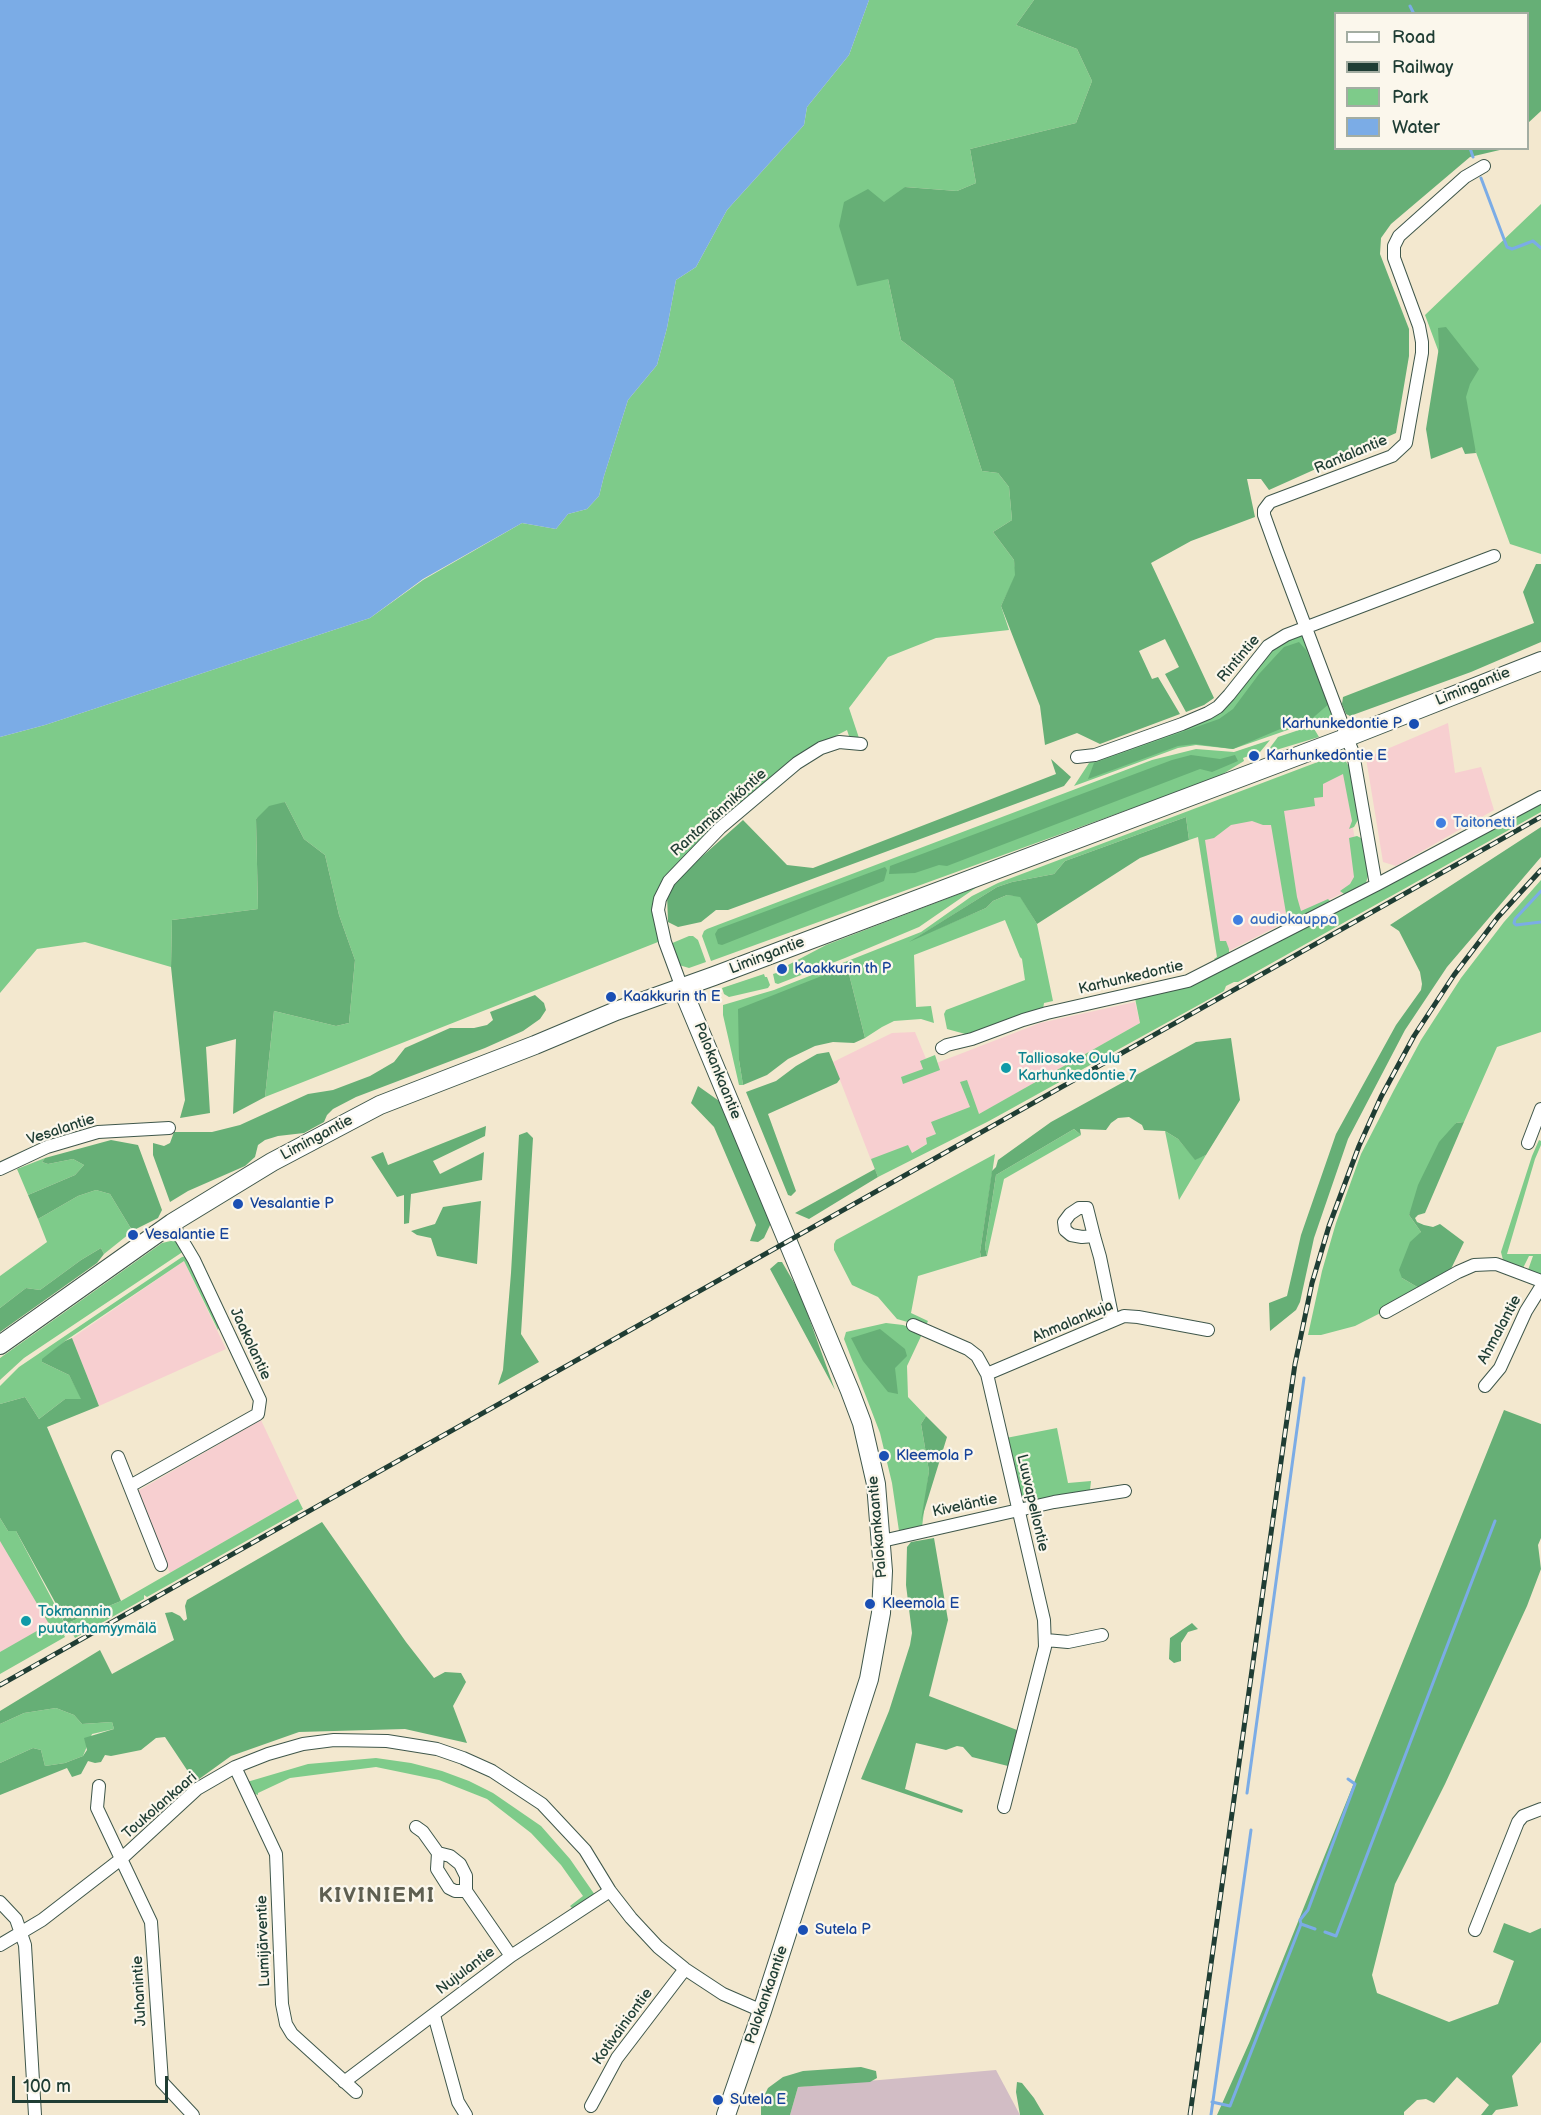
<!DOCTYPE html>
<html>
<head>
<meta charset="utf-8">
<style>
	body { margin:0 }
	#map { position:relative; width:1541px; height:2115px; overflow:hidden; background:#f3e8cf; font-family:"Balsamiq Sans",sans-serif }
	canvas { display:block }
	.legend { position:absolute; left:1334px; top:12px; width:195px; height:138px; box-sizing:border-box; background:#fbf7ec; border:2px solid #a3ada2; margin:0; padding:8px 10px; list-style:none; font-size:18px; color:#1f3d34 }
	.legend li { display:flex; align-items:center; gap:12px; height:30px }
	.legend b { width:30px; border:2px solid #a3ada2 }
	.scale { position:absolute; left:12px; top:2076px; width:156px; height:27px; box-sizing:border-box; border:3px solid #1f3d34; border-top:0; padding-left:8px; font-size:18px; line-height:21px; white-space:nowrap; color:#1f3d34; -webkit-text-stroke:4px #fbf7ec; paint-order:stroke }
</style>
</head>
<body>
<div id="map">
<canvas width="1541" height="2115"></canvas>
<ul class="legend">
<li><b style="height:8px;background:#fff"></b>Road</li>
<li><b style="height:8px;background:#1f3d34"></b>Railway</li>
<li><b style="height:16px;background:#7ecb8a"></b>Park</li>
<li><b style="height:16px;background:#7bace6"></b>Water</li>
</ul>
<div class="scale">100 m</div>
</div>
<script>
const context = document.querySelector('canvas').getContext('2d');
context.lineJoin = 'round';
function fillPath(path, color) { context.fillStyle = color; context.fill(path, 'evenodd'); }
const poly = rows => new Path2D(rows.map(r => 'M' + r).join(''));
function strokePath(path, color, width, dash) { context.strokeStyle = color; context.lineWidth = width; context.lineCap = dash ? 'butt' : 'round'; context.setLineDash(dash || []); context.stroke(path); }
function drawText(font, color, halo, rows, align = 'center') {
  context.font = font + ' "Balsamiq Sans",sans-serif'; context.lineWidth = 4.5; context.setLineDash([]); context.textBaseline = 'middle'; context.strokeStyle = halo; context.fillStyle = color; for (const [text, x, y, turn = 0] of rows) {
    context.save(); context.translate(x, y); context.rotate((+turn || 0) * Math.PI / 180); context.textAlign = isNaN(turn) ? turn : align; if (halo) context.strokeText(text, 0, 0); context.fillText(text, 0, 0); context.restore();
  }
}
const built = poly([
	[1448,723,1455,773,1481,767,1494,810,1396,866,1383,862,1366,758],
	[1343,767,1362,883,1217,957,1195,819],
	[1135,1002,1140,1023,876,1173,833,1062,892,1033,915,1032,929,1066,1040,1023],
	[184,1261,226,1349,99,1406,72,1338],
	[261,1420,298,1499,170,1573,136,1492],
	[0,1522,61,1623,0,1658]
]);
const industrial = poly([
	[996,2070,1020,2115,790,2115,798,2087]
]);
const green = poly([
	[869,0,1034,0,1016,25,1077,49,1092,81,1076,123,970,149,976,183,957,191,905,187,888,279,901,340,953,380,982,471,998,473,1009,487,1012,520,993,532,1014,560,1016,575,1001,606,1009,630,936,638,888,657,849,708,860,741,850,739,847,730,820,744,796,760,705,834,673,868,658,889,655,910,659,934,658,942,265,1097,274,1011,336,1026,349,1023,355,960,339,915,325,855,304,839,285,802,256,819,258,909,172,920,171,967,85,942,37,949,0,993,0,737,45,725,370,618,423,580,522,523,556,529,568,514,587,509,599,496,604,476,628,400,657,365,667,328,676,280,696,267,727,210,804,125,807,107,849,55],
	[1541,204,1541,554,1510,544,1425,315],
	[1299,634,1304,636,1337,720,1302,725,1233,749,1196,745,1178,748,1074,786,1089,763,1094,760,1209,716,1270,649],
	[1313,727,1319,737,1266,753,1278,737,1302,729],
	[1270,740,1260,752,1243,758,1244,761,1218,777,711,961,702,936,704,931,707,929,1152,760,1196,749,1234,752],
	[1344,758,1352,772,1359,818,1354,827,1349,829,1352,821,1343,774,1323,784,1323,797,1314,798,1315,806,1284,811,1297,897,1301,911,1328,899,1330,901,1328,906,1285,926,1284,922,1287,919,1271,825,1263,825,1252,821,1231,825,1214,838,1205,840,1220,941,1226,941,1229,949,1229,954,1216,961,1214,959,1217,957,1198,837,1189,840,1186,817,1065,861,1054,874,1012,882,997,887,916,938,986,908,993,901,1007,895,1020,896,1037,924,1053,1001,1044,1003,1043,1009,969,1035,947,1029,944,1014,946,1010,1025,980,1022,959,1020,957,1005,920,914,955,916,1007,931,1006,934,1023,921,1019,894,1021,882,1027,865,1038,847,966,739,1060,743,1085,739,1085,723,1015,723,1005,774,990,921,932,972,896,998,883,1323,760],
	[1541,803,1541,812,1238,982,1234,982,1226,986,1224,991,989,1121,878,1177,871,1159,908,1145,912,1153,927,1144,926,1138,936,1134,931,1122,970,1107,960,1082,967,1080,979,1114,1140,1023,1135,998,1191,985,1219,972],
	[1357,836,1363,839,1368,876,1365,886,1347,896,1340,891,1350,884,1354,877,1349,838],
	[1541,880,1541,1032,1497,1047,1464,1122,1456,1123,1409,1215,1421,1232,1402,1278,1419,1288,1402,1302,1355,1326,1321,1335,1308,1335,1322,1271,1336,1223,1361,1154,1394,1090,1421,1040,1461,978,1504,922],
	[977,887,919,927,845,958,778,984,775,983,773,974,789,969,788,965,826,945],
	[689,936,693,936,698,940,706,962,689,968,679,965,670,944],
	[764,974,765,977,767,977,770,985,768,988,729,997,724,994,722,988],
	[935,1055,940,1070,903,1084,901,1077,923,1069,920,1061],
	[1074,1129,1081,1135,1004,1179,987,1256,985,1247,996,1175],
	[1165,1131,1178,1139,1195,1159,1206,1155,1179,1200],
	[1539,1140,1541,1141,1541,1145,1535,1159,1507,1254,1541,1254,1541,1274,1535,1274,1528,1270,1533,1256,1529,1256,1523,1268,1503,1260,1501,1252,1532,1156],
	[995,1154,980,1252,981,1257,918,1276,911,1313,928,1321,925,1327,897,1319,878,1297,852,1285,834,1250,834,1244,836,1240],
	[45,1158,42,1162,48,1164,73,1159,84,1165,75,1175,28,1195,17,1169],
	[96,1190,110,1194,130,1227,134,1230,104,1254,101,1248,81,1260,40,1290,26,1288,0,1308,0,1276,47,1242,38,1219,78,1196],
	[175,1240,184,1251,24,1358,0,1380,0,1358,162,1243],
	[187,1256,220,1325,218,1330,184,1261,65,1341,42,1362,69,1375,82,1399,65,1399,39,1419,25,1397,0,1404,0,1386,19,1367,182,1257],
	[886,1323,903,1325,923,1332,907,1366,908,1397,926,1416,921,1424,929,1471,922,1527,899,1531,892,1483,880,1433,844,1339,846,1332],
	[1057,1428,1068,1483,1091,1481,1090,1490,1088,1492,1032,1501,1025,1500,1022,1498,1006,1438],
	[298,1499,303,1509,147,1597,144,1595,144,1599,75,1638,71,1631,64,1635,65,1637,0,1674,0,1652,49,1624,0,1541,0,1518,8,1531,16,1531,65,1624,121,1601],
	[56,1708,74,1715,82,1724,112,1722,114,1729,92,1734,83,1756,65,1763,45,1766,41,1750,33,1748,0,1763,0,1724,24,1713],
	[376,1758,411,1763,442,1771,469,1781,493,1793,541,1826,570,1859,595,1895,574,1909,572,1908,570,1906,583,1896,561,1865,531,1833,487,1799,439,1780,376,1767,290,1778,258,1793,258,1795,252,1793,247,1782,308,1764]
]);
const forest = poly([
	[1034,0,1541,0,1541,111,1528,123,1528,14,1336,14,1336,148,1504,149,1470,157,1391,224,1381,238,1380,254,1409,329,1409,356,1396,433,1269,490,1261,479,1247,479,1255,517,1191,541,1151,563,1214,698,1204,705,1186,712,1165,674,1179,667,1165,639,1139,651,1152,679,1158,677,1180,714,1100,744,1077,733,1045,745,1040,706,1001,606,1015,575,1014,560,993,532,1012,520,1009,487,998,473,982,471,953,380,901,340,888,279,857,286,839,226,844,202,868,189,884,202,905,187,957,191,976,183,970,149,1076,123,1092,81,1077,49,1016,25],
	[1446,327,1479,369,1470,384,1466,397,1476,453,1465,454,1462,447,1431,459,1426,429,1439,347,1438,328],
	[1536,564,1541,564,1541,642,1471,672,1350,716,1346,714,1342,704,1343,697,1534,623,1523,592],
	[1299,642,1306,650,1330,703,1308,722,1285,727,1233,749,1195,744,1178,746,1088,779,1094,763,1219,719,1233,709,1259,674,1284,647],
	[1191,755,1220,759,1235,755,1238,761,1212,772,1200,769,947,866,939,865,915,873,889,874,890,866,1172,760],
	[1051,759,1071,777,1064,786,728,910,716,910,701,922,678,927,668,922,667,895,679,877,743,820,787,865,813,868,1056,774],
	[285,802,304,839,325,855,339,915,355,960,349,1023,336,1026,274,1011,265,1097,233,1114,236,1039,206,1047,210,1113,180,1118,185,1100,171,967,172,920,258,909,256,819,269,806],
	[1186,817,1189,840,1140,858,1037,924,1020,897,1007,895,993,901,986,908,909,942,997,887,1012,882,1054,874,1065,861],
	[1541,827,1541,857,1447,967,1405,1030,1348,1139,1314,1238,1300,1302,1296,1310,1270,1331,1269,1303,1287,1296,1301,1235,1336,1134,1396,1025,1421,990,1422,984,1420,972,1399,931,1390,925],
	[885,867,887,870,884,881,722,945,718,944,715,934,718,929],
	[847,966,865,1038,854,1043,833,1042,815,1046,788,1059,767,1075,743,1085,739,1060,738,1009],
	[535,995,544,1003,546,1010,540,1019,523,1031,485,1048,356,1097,333,1109,327,1115,324,1122,304,1133,278,1136,265,1140,258,1145,255,1157,245,1166,188,1191,170,1202,153,1155,153,1143,164,1146,170,1143,174,1132,212,1132,240,1125,308,1094,333,1090,370,1076,394,1062,405,1048,450,1028,474,1028,487,1025,493,1020,490,1012],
	[1231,1038,1240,1100,1206,1155,1195,1160,1178,1139,1165,1131,1144,1130,1142,1125,1129,1117,1118,1118,1111,1123,1106,1130,1080,1129,1081,1135,1074,1129,996,1175,985,1247,987,1256,981,1257,980,1252,992,1171,996,1167,998,1160,1051,1122,1196,1042],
	[829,1052,840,1079,837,1083,768,1114,796,1191,791,1196,788,1195,746,1092,776,1081,796,1066,817,1054],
	[698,1086,722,1103,771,1223,764,1238,758,1242,750,1241,756,1225,714,1127,691,1103],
	[1464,1122,1425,1213,1418,1215,1415,1218,1417,1222,1424,1225,1433,1227,1440,1224,1464,1242,1451,1269,1419,1288,1402,1278,1399,1270,1410,1242,1421,1232,1409,1215,1418,1185,1439,1142,1456,1123],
	[486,1126,485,1136,433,1161,440,1174,484,1152,482,1180,411,1194,409,1223,404,1224,404,1195,397,1197,371,1157,383,1152,388,1165],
	[527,1132,533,1138,521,1334,539,1362,498,1385,503,1370,511,1273,519,1135],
	[111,1140,138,1145,162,1210,158,1218,134,1230,130,1227,110,1194,96,1190,78,1196,38,1219,28,1195,75,1175,84,1165,73,1159,48,1164,42,1162,45,1158],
	[875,1169,878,1177,809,1219,795,1213],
	[481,1201,477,1264,437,1256,431,1238,417,1235,411,1231,435,1224,443,1207],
	[101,1248,104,1254,97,1263,0,1332,0,1308,26,1288,40,1290,81,1260],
	[778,1262,782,1262,800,1293,835,1390,770,1269],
	[880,1329,905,1349,907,1356,895,1368,898,1394,888,1392,863,1361,851,1338],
	[72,1338,99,1406,47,1427,121,1601,65,1624,55,1602,16,1531,8,1531,0,1518,0,1404,25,1397,39,1419,65,1399,81,1399,69,1375,42,1362,42,1359,65,1341],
	[1504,1410,1541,1424,1541,1538,1538,1545,1541,1569,1527,1606,1445,1784,1395,1884,1372,1975,1377,1993,1449,2022,1498,2004,1514,1961,1493,1952,1504,1923,1530,1933,1541,1928,1541,2042,1512,2076,1518,2106,1496,2110,1492,2115,1481,2115,1489,2105,1457,2077,1434,2103,1426,2099,1417,2100,1404,2112,1404,2115,1217,2115,1250,2041],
	[926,1416,947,1437,921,1521,929,1471,921,1424],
	[322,1522,406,1642,434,1678,445,1672,461,1673,466,1682,453,1706,467,1743,405,1729,299,1732,231,1756,195,1782,165,1737,156,1738,141,1750,111,1756,105,1755,101,1762,95,1763,88,1761,81,1774,72,1777,67,1768,0,1795,0,1763,33,1748,41,1750,45,1766,65,1763,83,1756,87,1750,84,1738,114,1729,112,1722,82,1724,74,1715,56,1708,24,1713,0,1724,0,1711,100,1650,112,1674,174,1640,165,1613,172,1612,180,1616,184,1621,187,1619,185,1606,187,1600],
	[934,1538,948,1620,929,1696,1017,1730,1008,1766,972,1757,963,1747,957,1746,946,1750,916,1743,905,1789,963,1810,962,1813,861,1779,889,1711,910,1645,912,1633,906,1585,907,1547,911,1542],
	[1192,1623,1198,1629,1188,1632,1181,1643,1181,1661,1174,1663,1169,1659,1170,1638],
	[861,2067,876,2071,877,2078,870,2082,798,2087,790,2115,761,2115,761,2102,768,2088,783,2077,803,2071],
	[1017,2082,1022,2083,1034,2098,1044,2115,1020,2115,1016,2092]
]);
const water = poly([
	[0,0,869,0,849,55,807,107,804,125,727,210,696,267,676,280,667,328,657,365,628,400,604,476,599,496,587,509,568,514,556,529,522,523,423,579,370,618,45,725,0,737]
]);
const stream = poly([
	[1410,6,1414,14],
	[1470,148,1473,157],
	[1481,178,1507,247,1512,249,1533,241,1541,248],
	[1541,891,1515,919,1514,923,1516,925,1541,922],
	[1247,1793,1304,1378],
	[1301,1924,1315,1929],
	[1325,1932,1336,1936,1495,1521],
	[1212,2102,1230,2106,1301,1924,1300,1920,1308,1910,1355,1784,1348,1779],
	[1211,2115,1251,1830]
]);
const street = poly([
	[1077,757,1095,755,1182,724,1208,713,1218,707,1229,695,1268,646,1286,635,1494,556],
	[1376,885,1541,797],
	[682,988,665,942,658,910,660,899,669,881,720,828,797,763,821,748,839,742,861,744],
	[942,1048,947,1045,972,1039,1023,1020,1047,1013,1188,981,1376,885,1353,753,1277,551,1264,515,1264,510,1270,502,1392,456,1406,443,1422,353,1422,342,1419,326,1394,258,1394,246,1399,236,1465,177,1484,166],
	[1528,1143,1541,1109],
	[0,1169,47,1147,98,1132,169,1128],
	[1094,1236,1082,1237,1071,1235,1065,1230,1064,1222,1070,1214,1079,1208,1087,1208,1094,1236,1100,1257,1113,1320],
	[1386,1312,1458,1272,1474,1265,1496,1264,1541,1281],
	[913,1325,968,1349,977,1356,987,1374,1044,1620,1045,1647,1004,1807],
	[987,1374,1124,1316,1138,1317,1208,1330],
	[1485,1386,1500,1368,1526,1311,1541,1287],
	[118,1457,161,1565],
	[130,1486,258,1414,260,1400,194,1260,172,1223],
	[882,1541,1054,1502,1125,1491],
	[1046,1640,1068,1642,1102,1635],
	[235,1767,276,1854,282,2004,286,2024,292,2034,356,2092],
	[99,1786,97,1808,151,1922,162,2082,193,2115],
	[416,1827,423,1832,438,1853],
	[466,1891,455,1891,449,1888,437,1869,438,1853,450,1856,460,1864,466,1876,466,1891,511,1956],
	[0,1902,16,1919,25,1945,35,2115],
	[1475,1930,1518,1822,1523,1816,1541,1809],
	[0,1945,42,1920,121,1859,197,1789,235,1767,268,1754,303,1744,334,1740,387,1741,437,1749,463,1758,492,1771,542,1804,585,1850,610,1891,631,1918,658,1947,685,1969,723,1994,762,2011],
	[434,2015,458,2102,466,2115],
	[344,2082,511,1956,610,1891],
	[591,2106,617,2058,685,1969]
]);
const secondary = poly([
	[682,988,850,1391,862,1423,876,1484,883,1571,881,1613,869,1679,762,2011,726,2115],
	[0,1345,172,1223,272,1162,380,1105,535,1045,616,1011,714,976,1348,737,1541,661]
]);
const rail = poly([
	[0,1685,1541,817],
	[1190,2115,1285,1433,1295,1364,1312,1283,1329,1226,1359,1146,1381,1097,1414,1036,1454,975,1498,917,1541,870]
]);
const markers = [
	[1414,724,6,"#1a4fb4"],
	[1254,756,6,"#1a4fb4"],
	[1441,823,6,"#3f7fe0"],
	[1238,920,6,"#3f7fe0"],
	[782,969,6,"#1a4fb4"],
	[611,997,6,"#1a4fb4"],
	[1006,1068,6,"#0f9aa8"],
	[238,1204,6,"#1a4fb4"],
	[133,1235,6,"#1a4fb4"],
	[884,1456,6,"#1a4fb4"],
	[870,1604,6,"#1a4fb4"],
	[26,1621,6,"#0f9aa8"],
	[803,1930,6,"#1a4fb4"],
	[718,2100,6,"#1a4fb4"]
];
const streetNames = [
	["Rantalantie",1351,455,-23],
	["Rintintie",1239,659,-50],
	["Limingantie",1473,687,-22],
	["Rantamänniköntie",719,813,-42],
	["Limingantie",767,956,-21],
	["Karhunkedontie",1131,978,-13],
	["Palokankaantie",717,1071,68],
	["Vesalantie",61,1130,-18],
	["Limingantie",317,1138,-28],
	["Ahmalankuja",1073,1322,-23],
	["Ahmalantie",1500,1330,-62],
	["Jaakolantie",250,1344,65],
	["Luuvapellontie",1032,1503,77],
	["Kiveläntie",965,1506,-12],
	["Palokankaantie",878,1527,-95],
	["Toukolankaari",160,1806,-41],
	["Lumijärventie",264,1941,-92],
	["Nujulantie",466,1971,-37],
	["Juhanintie",140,1991,-93],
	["Palokankaantie",767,1995,-71],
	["Kotivainiontie",623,2027,-54]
];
const transitNames = [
	["Karhunkedontie P",1402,724,"right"],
	["Karhunkedontie E",1266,756],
	["Kaakkurin th P",794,969],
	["Kaakkurin th E",623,997],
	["Vesalantie P",250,1204],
	["Vesalantie E",145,1235],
	["Kleemola P",896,1456],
	["Kleemola E",882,1604],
	["Sutela P",815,1930],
	["Sutela E",730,2100]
];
const shopNames = [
	["Taitonetti",1453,823],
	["audiokauppa",1250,920]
];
const cultureNames = [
	["Talliosake Oulu",1018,1059],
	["Karhunkedontie 7",1018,1076],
	["Tokmannin",38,1612],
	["puutarhamyymälä",38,1629]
];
const districtNames = [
	["KIVINIEMI",377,1897]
];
fillPath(built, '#f7cfd0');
fillPath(industrial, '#d2bdc5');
fillPath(green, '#7ecb8a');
fillPath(forest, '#66af76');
fillPath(water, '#7bace6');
strokePath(stream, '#7bace6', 3);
strokePath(street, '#3f574b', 14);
strokePath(secondary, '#3f574b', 20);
strokePath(street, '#fff', 12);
strokePath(secondary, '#fff', 18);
strokePath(rail, '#1f3d34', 5);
strokePath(rail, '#fbf7ec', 3, [9]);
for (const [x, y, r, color] of markers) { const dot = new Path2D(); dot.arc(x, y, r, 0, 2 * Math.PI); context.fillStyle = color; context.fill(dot); strokePath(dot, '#fbf7ec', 2); }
drawText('15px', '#1f3d34', '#fbf7ec', streetNames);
drawText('15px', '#164399', '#fbf7ec', transitNames, 'left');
drawText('15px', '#366cbe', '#fbf7ec', shopNames, 'left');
drawText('15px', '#0d838f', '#fbf7ec', cultureNames, 'left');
context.letterSpacing = '1.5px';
drawText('bold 21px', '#5e5f51', '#fbf7ec', districtNames);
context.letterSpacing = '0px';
</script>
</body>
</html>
